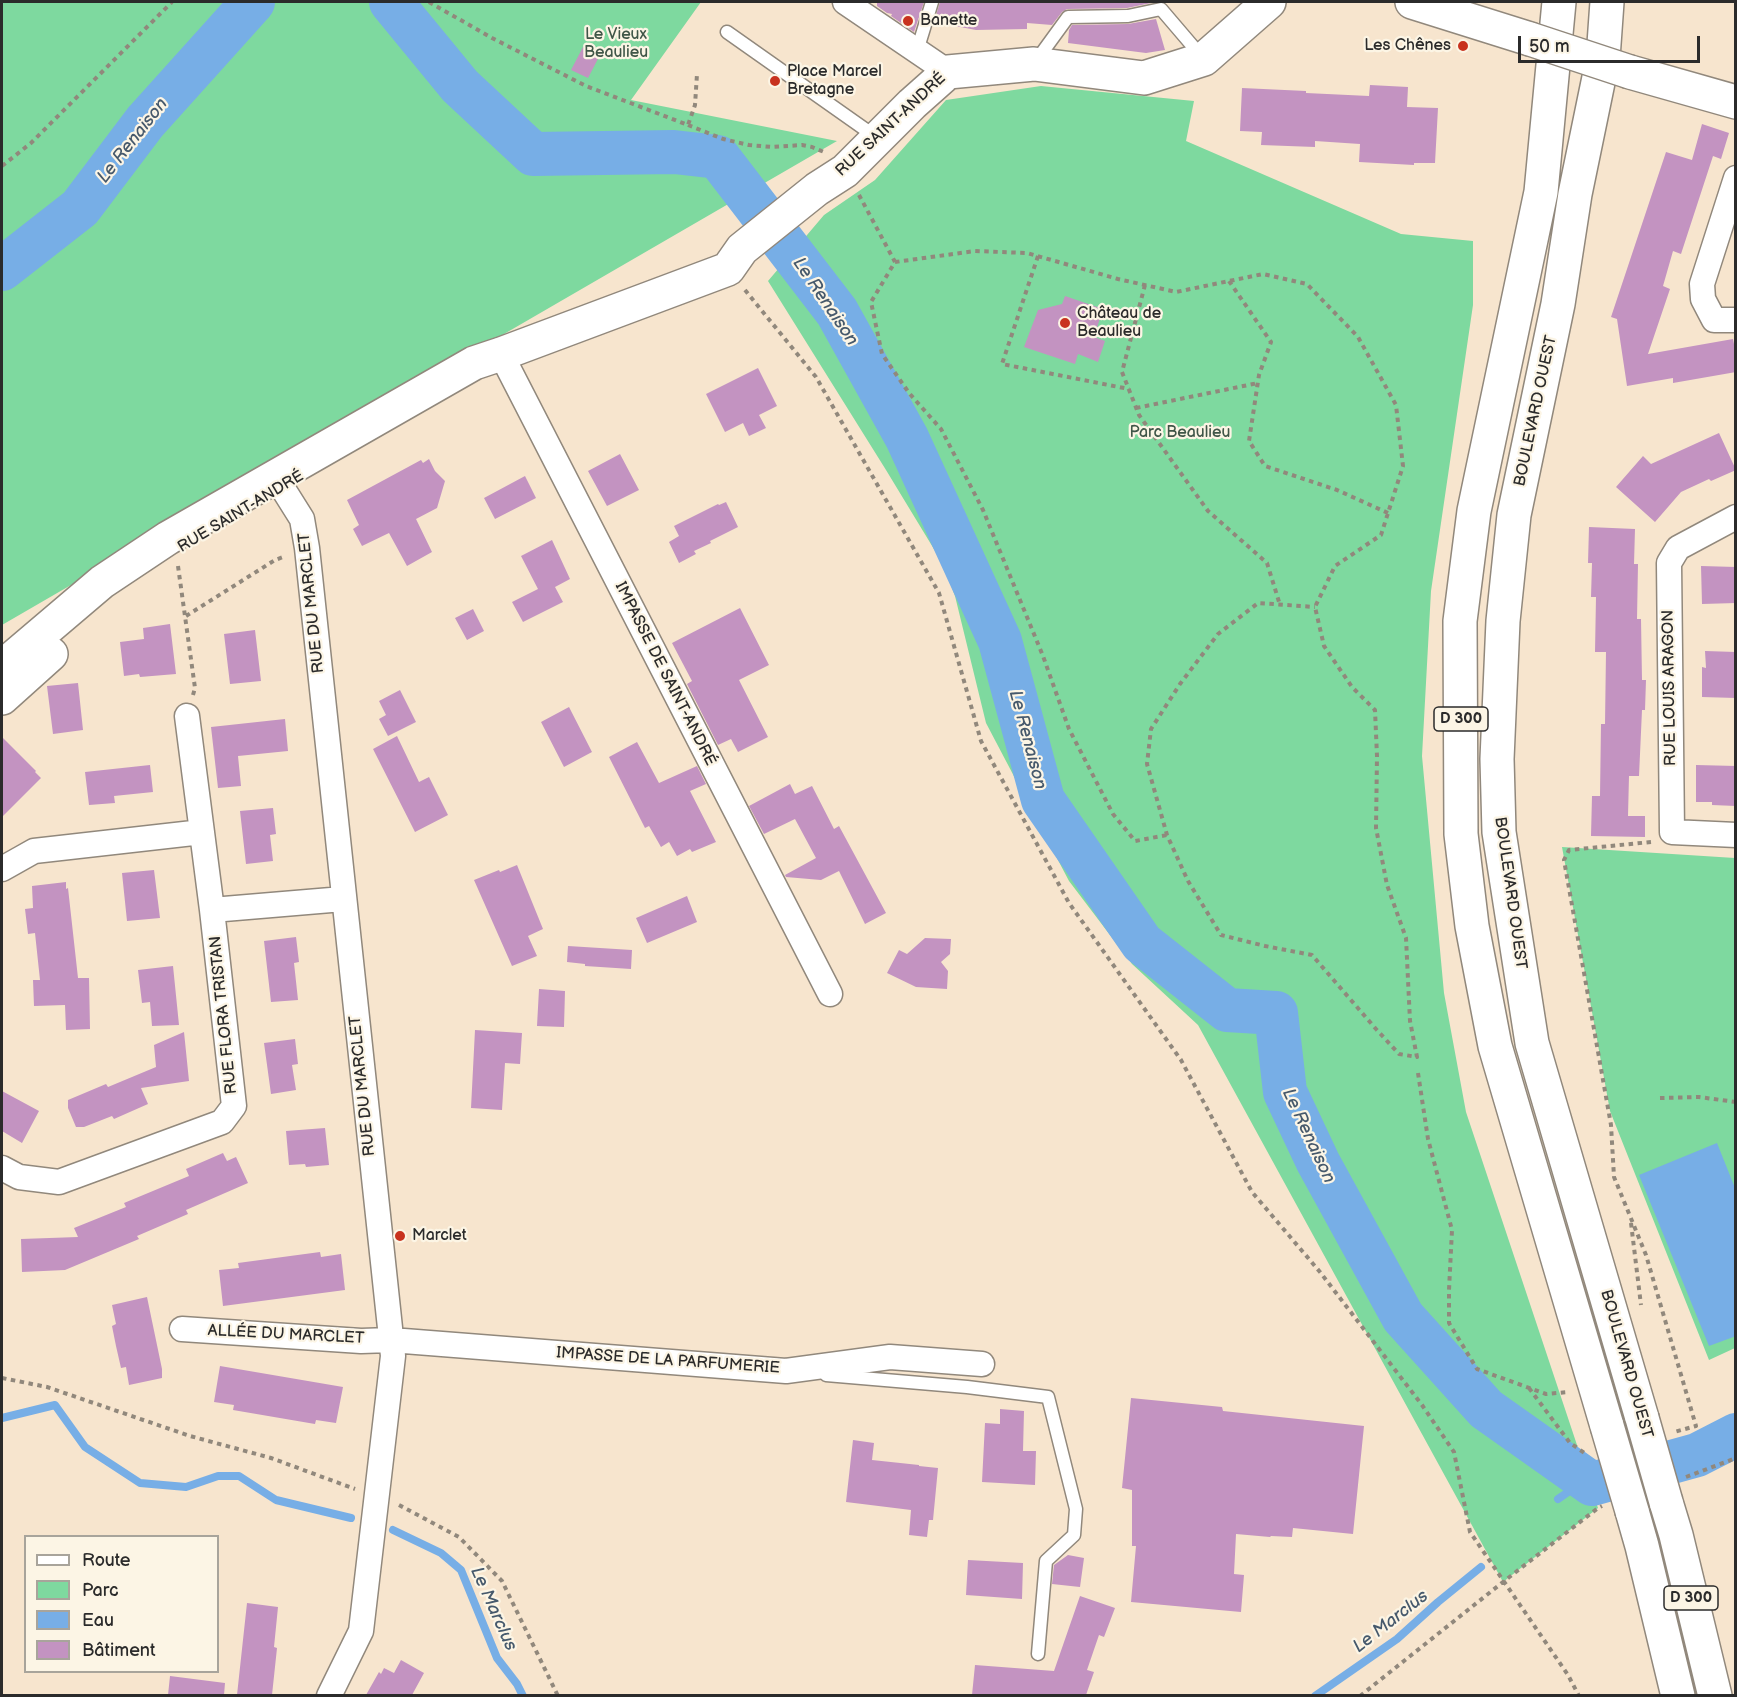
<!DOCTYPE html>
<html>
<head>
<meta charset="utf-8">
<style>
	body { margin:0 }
	#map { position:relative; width:1737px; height:1697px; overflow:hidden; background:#f7e5ce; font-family:"Balsamiq Sans",sans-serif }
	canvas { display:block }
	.frame { position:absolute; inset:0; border:3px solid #2b2b2b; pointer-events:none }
	.legend { position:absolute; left:24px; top:1535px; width:195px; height:138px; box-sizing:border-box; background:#fcf5e5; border:2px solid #a8a49b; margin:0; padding:8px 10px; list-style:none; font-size:18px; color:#2b2b2b }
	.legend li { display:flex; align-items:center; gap:12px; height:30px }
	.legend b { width:30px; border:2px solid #a8a49b }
	.scale { position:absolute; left:1518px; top:36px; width:182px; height:27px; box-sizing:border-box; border:3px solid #2b2b2b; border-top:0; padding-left:8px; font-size:18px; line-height:21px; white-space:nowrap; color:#2b2b2b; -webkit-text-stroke:4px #fcf5e5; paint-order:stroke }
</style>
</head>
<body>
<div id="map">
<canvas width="1737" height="1697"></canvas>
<div class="frame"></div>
<ul class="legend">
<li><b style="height:8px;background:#fff"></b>Route</li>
<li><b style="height:16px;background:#7ed99f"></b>Parc</li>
<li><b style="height:16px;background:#77aee6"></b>Eau</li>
<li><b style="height:16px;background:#c393c1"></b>Bâtiment</li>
</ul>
<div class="scale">50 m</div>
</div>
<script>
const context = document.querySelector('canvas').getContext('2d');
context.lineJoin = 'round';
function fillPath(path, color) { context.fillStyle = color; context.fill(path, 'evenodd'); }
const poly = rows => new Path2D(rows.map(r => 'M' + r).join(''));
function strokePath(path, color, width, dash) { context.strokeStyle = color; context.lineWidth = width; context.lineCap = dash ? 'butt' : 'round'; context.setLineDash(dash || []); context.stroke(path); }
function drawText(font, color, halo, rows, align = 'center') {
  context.font = font + ' "Balsamiq Sans",sans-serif'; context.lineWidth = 4.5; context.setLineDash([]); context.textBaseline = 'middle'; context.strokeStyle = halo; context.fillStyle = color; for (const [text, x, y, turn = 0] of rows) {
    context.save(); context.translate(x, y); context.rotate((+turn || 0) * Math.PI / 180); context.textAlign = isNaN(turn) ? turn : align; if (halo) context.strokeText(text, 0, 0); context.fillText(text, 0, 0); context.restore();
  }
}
const green = poly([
	[2,2,701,2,631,100,837,141,2,625],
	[1041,86,1194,101,1186,141,1401,234,1473,241,1473,305,1431,591,1422,756,1444,993,1466,1112,1598,1508,1503,1582,1198,1025,1132,964,1069,881,986,723,955,596,943,564,886,470,768,281,824,215,875,180,946,100],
	[1562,847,1735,858,1735,1348,1709,1360,1610,1111]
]);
const water = poly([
	[1717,1143,1735,1188,1736,1336,1709,1346,1639,1175]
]);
const stream = poly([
	[2,1418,55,1405,85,1447,140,1483,186,1487,218,1476,239,1476,276,1500,351,1518],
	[1558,1499,1568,1492,1564,1464],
	[393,1530,441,1553,461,1570,497,1658,517,1684,523,1696],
	[1315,1696,1397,1639,1438,1602,1481,1567]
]);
const river = poly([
	[391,2,460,86,533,154,674,152,718,157,837,312,907,438,1000,641,1043,800,1142,943,1227,1010,1276,1013,1285,1092,1318,1162,1403,1317,1486,1409,1592,1484,1697,1455,1736,1435],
	[2,269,80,208,145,122,253,2]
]);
const building = poly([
	[877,2,924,2,914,32,891,16,892,14,887,13,877,6],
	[940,2,1151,2,1151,3,1127,8,1067,9,1062,12,1052,25,1027,23,1027,29,976,30,934,22],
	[1156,19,1165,50,1146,53,1068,43,1069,30,1072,25,1128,24],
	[583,47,600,55,588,78,571,70],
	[1370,85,1408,87,1407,107,1438,108,1435,163,1414,163,1414,165,1359,162,1360,144,1315,141,1315,147,1261,145,1262,132,1240,131,1242,88,1306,91,1306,93,1369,96],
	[1702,124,1729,133,1721,159,1713,156,1681,254,1673,251,1663,286,1670,289,1648,354,1733,339,1736,354,1736,372,1673,383,1673,378,1627,386,1617,319,1611,317,1666,152,1692,160],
	[1065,296,1103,309,1094,337,1105,341,1098,362,1078,354,1075,364,1024,347,1038,310,1062,304],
	[758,368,777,406,759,415,766,428,749,436,743,423,725,432,706,394],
	[1719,433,1736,470,1711,481,1709,479,1681,492,1655,522,1616,487,1643,456,1651,464],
	[620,454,639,490,607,506,588,471],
	[429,459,435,471,445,481,437,508,416,519,432,552,407,566,389,533,362,546,353,529,359,525,347,500,421,460,423,463],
	[525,476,536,498,495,519,484,498],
	[726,502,738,527,710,541,711,543,694,551,696,554,679,563,669,542,679,536,674,526,718,504,719,505],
	[1589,527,1635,529,1634,564,1638,564,1637,619,1641,619,1642,680,1646,680,1645,710,1642,710,1639,776,1629,776,1628,816,1645,816,1645,837,1591,836,1592,796,1600,796,1601,724,1605,724,1606,652,1595,652,1596,597,1591,597,1592,563,1588,563],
	[552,540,570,579,555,587,563,602,523,622,512,602,538,589,521,556],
	[1701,566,1736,567,1736,603,1702,604],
	[740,608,769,665,739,680,768,737,738,752,731,739,718,745,687,684,692,681,672,643],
	[473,609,484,631,467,640,455,618],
	[170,624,176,674,140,677,139,674,124,676,120,642,144,639,143,628],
	[255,630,261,681,230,684,224,634],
	[1705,651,1736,652,1736,698,1702,697,1702,667,1706,668],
	[78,683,83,730,53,734,47,686],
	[400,690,416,722,388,736,379,719,386,715,379,701],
	[569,707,592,752,564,767,541,722],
	[285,719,288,751,238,756,241,786,218,788,211,727],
	[397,736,419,782,429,777,448,815,415,832,373,749],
	[2,737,36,771,35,772,41,778,2,817],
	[637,742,659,783,697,766,706,784,690,791,716,842,692,852,690,849,677,856,669,842,661,847,649,826,645,828,609,757],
	[150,765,153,792,114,796,115,803,89,805,85,772],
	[1696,765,1736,766,1736,806,1712,805,1712,802,1696,802],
	[790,784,795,794,812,786,834,829,839,826,886,913,865,924,839,871,821,880,786,877,785,875,816,858,795,819,764,834,749,806],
	[273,808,276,834,270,835,273,861,246,864,240,811],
	[517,865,543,929,528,936,537,956,512,966,474,880,499,870,500,872],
	[154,870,160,918,127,921,122,873],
	[66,882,66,889,68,888,78,978,89,978,90,1029,66,1030,65,1005,34,1006,33,980,40,980,35,933,28,934,25,909,33,908,32,886],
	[687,896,697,922,647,943,636,918],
	[296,937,299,962,294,963,298,1000,271,1002,264,941],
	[925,938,951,939,950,954,941,962,948,971,947,989,916,987,887,973,899,950,907,954],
	[568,946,632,950,631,969,585,966,585,964,567,962],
	[173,966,179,1025,152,1026,150,1002,142,1003,138,970],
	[539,989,565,991,564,1027,537,1026],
	[475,1030,522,1033,520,1064,505,1063,502,1110,471,1108],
	[184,1032,189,1081,141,1088,148,1104,114,1119,112,1116,84,1127,76,1127,68,1108,68,1100,106,1084,108,1087,156,1067,154,1045],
	[295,1039,298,1064,292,1065,296,1090,271,1094,264,1043],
	[2,1091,39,1111,22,1143,2,1131],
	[325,1128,329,1165,306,1167,305,1164,289,1165,286,1131],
	[223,1153,227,1161,236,1157,248,1183,186,1210,188,1214,137,1236,139,1239,65,1270,22,1272,21,1239,78,1237,74,1228,126,1207,124,1203,189,1176,186,1169],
	[320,1252,321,1257,341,1254,345,1290,223,1306,219,1270,239,1268,238,1263],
	[147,1297,162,1369,162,1378,129,1385,126,1367,121,1368,116,1346,112,1326,116,1324,112,1305],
	[220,1366,343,1387,336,1423,316,1420,315,1424,233,1410,234,1405,214,1402],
	[1131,1398,1222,1407,1223,1411,1364,1426,1353,1534,1293,1528,1292,1537,1271,1536,1270,1537,1236,1534,1234,1574,1244,1575,1241,1612,1131,1602,1136,1546,1132,1546,1132,1490,1122,1488],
	[1000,1409,1024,1411,1023,1451,1036,1451,1035,1485,982,1482,985,1423,1000,1424],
	[853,1440,874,1443,872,1460,919,1465,919,1466,938,1468,933,1520,929,1520,927,1537,909,1535,911,1510,846,1502],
	[1068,1555,1084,1558,1080,1587,1052,1584,1054,1565],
	[968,1560,1023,1563,1022,1599,966,1595],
	[1080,1596,1115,1608,1104,1637,1099,1635,1087,1670,1094,1672,1086,1695,972,1695,975,1665,1054,1671],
	[247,1603,278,1607,274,1647,277,1648,272,1695,237,1695],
	[401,1660,424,1673,412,1695,366,1695,379,1672,381,1674,384,1668,394,1673],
	[170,1676,225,1683,224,1695,168,1695]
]);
const path = poly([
	[429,2,492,38,586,86,688,125,695,105,697,74],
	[688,125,723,139,749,145,772,147,802,145,812,147,824,152],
	[2,166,31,143,172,2],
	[859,195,895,262,871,302,882,354,909,393,941,429,983,510,1043,656,1069,729,1113,814,1135,841,1167,835],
	[1038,256,1002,364,1129,389],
	[895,262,975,251,1027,253,1118,279,1176,292,1263,274,1307,284,1358,337,1396,405,1403,466,1381,535,1335,566,1315,607,1324,646,1352,687,1375,710,1377,756,1376,828,1387,885,1406,938,1410,1021,1417,1057,1399,1054,1376,1029,1312,955,1265,946,1221,935,1188,881,1167,835,1147,764,1151,729,1180,684,1218,634,1258,603,1315,607],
	[1229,281,1271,342,1259,375,1249,441,1265,466,1337,490,1388,513],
	[1145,285,1122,372,1139,415,1208,511,1267,563,1280,605],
	[745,290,816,377,939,593,981,741,1069,903,1181,1060,1252,1192,1320,1272,1422,1405,1454,1452,1470,1532,1568,1675,1579,1696],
	[1136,408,1258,383],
	[178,566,195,688,193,695],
	[186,616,275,560,286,556],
	[1651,842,1569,850,1564,860,1611,1125,1614,1177,1646,1255,1696,1426,1674,1432],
	[1418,1073,1428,1139,1452,1230,1449,1290,1449,1323,1477,1369,1546,1394,1569,1392],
	[1660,1098,1699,1097,1736,1102],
	[1631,1223,1641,1305],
	[2,1378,47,1387,190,1436,271,1458,355,1489],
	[1529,1388,1570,1443,1586,1454],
	[1686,1477,1736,1458],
	[399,1505,459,1537,502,1581,558,1696],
	[1360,1696,1503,1582,1598,1508,1602,1506]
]);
const lane = poly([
	[727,32,876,137],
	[917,51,932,2],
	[1036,61,1068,17,1128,16,1161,9,1202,57],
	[826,1375,967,1387,1048,1397,1076,1509,1074,1535,1046,1561,1038,1654]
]);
const street = poly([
	[845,2,948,72],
	[1736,178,1702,284,1703,299,1714,320,1736,320],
	[501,354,830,994],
	[275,476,302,519,307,548,393,1356,361,1631,329,1696],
	[1736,517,1678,548,1669,563,1672,832,1736,835],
	[187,716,212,910],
	[2,869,34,851,202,832],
	[2,1168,19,1177,59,1182,222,1122,234,1106,212,910,343,899],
	[182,1329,361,1341,391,1340,786,1371,890,1357,982,1364]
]);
const secondary = poly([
	[1412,2,1530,39],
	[1630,72,1736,102],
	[2,667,102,582,168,538,474,363,501,354,728,269,742,249,817,189,845,171,912,104,948,72,1034,64,1144,78,1204,59,1269,2],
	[2,698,51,654]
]);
const primary = poly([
	[1559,2,1541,192,1474,511,1460,621,1461,834,1472,926,1495,1046,1607,1426],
	[1607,2,1603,58,1575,194,1558,304,1514,515,1503,621,1497,759,1499,832,1532,1043,1642,1418],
	[1666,1502,1676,1535,1715,1696],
	[1632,1511,1642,1546,1678,1696]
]);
const secondaryBridge = poly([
	[1530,39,1630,72]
]);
const primaryBridge = poly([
	[1642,1418,1666,1502],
	[1607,1426,1632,1511]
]);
const markers = [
	[908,21,6,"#c8321e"],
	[1463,46,6,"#c8321e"],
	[775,81,6,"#c8321e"],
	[1065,323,6,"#c8321e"],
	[400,1236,6,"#c8321e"]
];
const shields = [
	[1461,719,54],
	[1691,1598,54]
];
const shieldNames = [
	["D 300",1461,719],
	["D 300",1691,1598]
];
const poiNames = [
	["Banette",920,21],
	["Les Chênes",1451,46,"right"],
	["Place Marcel",787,72],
	["Bretagne",787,90],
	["Château de",1077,314],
	["Beaulieu",1077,332],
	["Marclet",412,1236]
];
const parkNames = [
	["Le Vieux",616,35],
	["Beaulieu",616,53],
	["Parc Beaulieu",1180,433]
];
const streetNames = [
	["RUE SAINT-ANDRÉ",891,125,-43],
	["BOULEVARD OUEST",1536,411,-78],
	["RUE SAINT-ANDRÉ",241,512,-31],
	["RUE DU MARCLET",312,603,-96],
	["IMPASSE DE SAINT-ANDRÉ",665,674,63],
	["RUE LOUIS ARAGON",1670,688,-91],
	["BOULEVARD OUEST",1510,893,82],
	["RUE FLORA TRISTAN",224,1015,-96],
	["RUE DU MARCLET",363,1086,-96],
	["ALLÉE DU MARCLET",286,1335,3],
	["IMPASSE DE LA PARFUMERIE",668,1361,4],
	["BOULEVARD OUEST",1626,1364,74]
];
const waterNames = [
	["Le Renaison",133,141,-52],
	["Le Renaison",825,302,56],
	["Le Renaison",1027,740,75],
	["Le Renaison",1308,1136,65],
	["Le Marclus",493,1609,66],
	["Le Marclus",1391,1622,-38]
];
fillPath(green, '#7ed99f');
fillPath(water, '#77aee6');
strokePath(stream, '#77aee6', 8);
strokePath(river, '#77aee6', 44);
fillPath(building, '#c393c1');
strokePath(lane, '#91887c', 15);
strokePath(street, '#91887c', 27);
strokePath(secondary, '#91887c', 36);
strokePath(primary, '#91887c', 36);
strokePath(path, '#91887c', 4, [4.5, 4.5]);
strokePath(lane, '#fff', 12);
strokePath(street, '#fff', 24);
strokePath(secondary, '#fff', 33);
strokePath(primary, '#fff', 33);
strokePath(secondaryBridge, '#91887c', 36, []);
strokePath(primaryBridge, '#91887c', 36, []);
strokePath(secondaryBridge, '#fff', 33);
strokePath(primaryBridge, '#fff', 33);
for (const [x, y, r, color] of markers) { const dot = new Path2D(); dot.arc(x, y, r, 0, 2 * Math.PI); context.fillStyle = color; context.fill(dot); strokePath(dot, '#fcf5e5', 2); }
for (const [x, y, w] of shields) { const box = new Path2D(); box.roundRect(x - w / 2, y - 12, w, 24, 4.5); context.fillStyle = '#fcf5e5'; context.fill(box); strokePath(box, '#2b2b2b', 1.5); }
drawText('bold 15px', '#2b2b2b', null, shieldNames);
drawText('16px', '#2b2b2b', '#fcf5e5', poiNames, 'left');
drawText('16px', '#405648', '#fcf5e5', parkNames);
drawText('16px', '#2b2b2b', '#fcf5e5', streetNames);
drawText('italic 18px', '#46596c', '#fcf5e5', waterNames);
</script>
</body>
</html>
